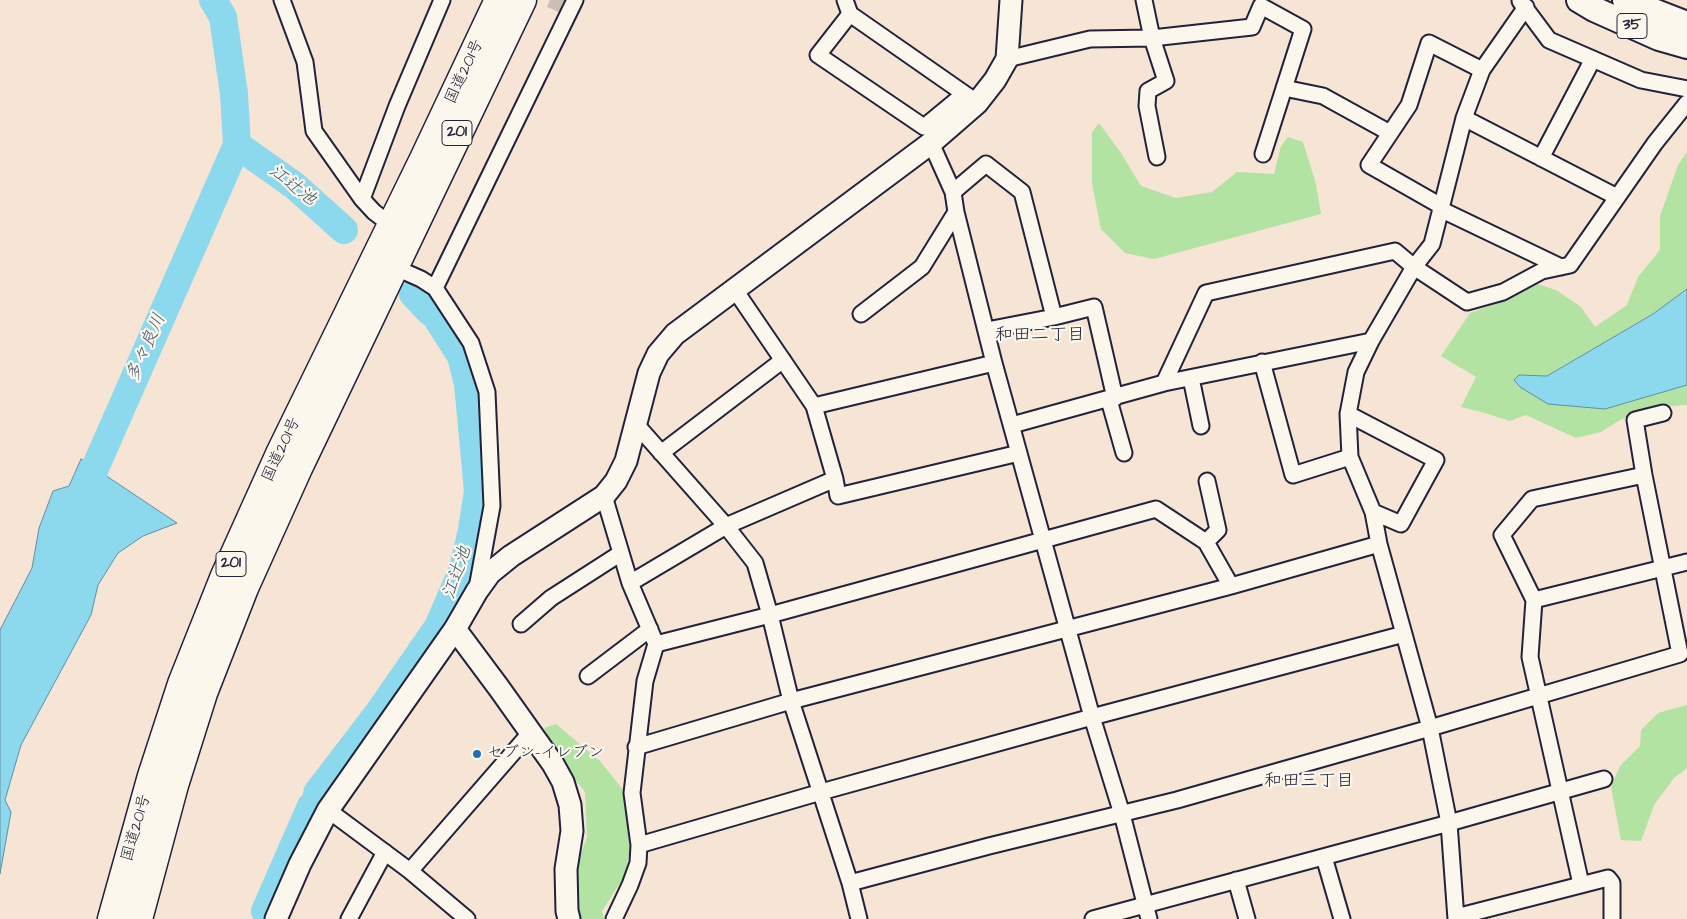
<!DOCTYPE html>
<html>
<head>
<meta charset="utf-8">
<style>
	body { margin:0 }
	canvas { display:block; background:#f6e4d4 }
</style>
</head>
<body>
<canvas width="1687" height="919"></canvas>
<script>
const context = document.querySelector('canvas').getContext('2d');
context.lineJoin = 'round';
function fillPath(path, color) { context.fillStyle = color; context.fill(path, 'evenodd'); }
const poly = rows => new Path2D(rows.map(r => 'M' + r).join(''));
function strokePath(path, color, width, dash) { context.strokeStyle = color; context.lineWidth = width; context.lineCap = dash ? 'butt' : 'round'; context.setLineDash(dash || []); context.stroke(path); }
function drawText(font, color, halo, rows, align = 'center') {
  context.font = font + ' "Architects Daughter","Klee One",sans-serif'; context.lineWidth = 4.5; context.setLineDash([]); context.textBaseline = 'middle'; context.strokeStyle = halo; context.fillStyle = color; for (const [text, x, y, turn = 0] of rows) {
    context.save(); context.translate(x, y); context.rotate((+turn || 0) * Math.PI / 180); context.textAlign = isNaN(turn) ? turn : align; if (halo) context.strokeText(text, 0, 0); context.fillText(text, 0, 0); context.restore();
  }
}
const green = poly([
	[1099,123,1121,153,1141,186,1176,198,1212,192,1237,172,1274,174,1281,146,1288,137,1303,142,1316,184,1321,214,1154,259,1125,253,1101,229,1092,184,1092,132],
	[1687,152,1687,289,1653,314,1547,376,1519,375,1605,409,1687,385,1687,405,1656,407,1620,420,1601,432,1576,438,1526,415,1510,421,1485,413,1461,407,1476,377,1441,356,1470,313,1509,299,1537,284,1556,290,1581,307,1595,327,1627,305,1638,277,1660,250,1660,216,1678,165],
	[1687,705,1687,768,1674,778,1654,805,1641,841,1621,840,1611,787,1620,766,1640,746,1641,730,1658,713],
	[556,724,600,761,624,791,633,835,625,875,602,911,604,919,568,919,573,873,587,838,585,792,560,760,544,728]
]);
const water = poly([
	[1687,289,1687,385,1605,409,1548,404,1520,387,1514,380,1519,375,1547,376,1653,314,1687,289],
	[81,459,177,523,143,536,118,553,98,585,91,615,21,745,5,800,11,812,0,874,0,630,32,568,39,528,53,491,69,486,81,459]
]);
const river = poly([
	[237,145,295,186,344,230],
	[413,294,430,312],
	[84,504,95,468,237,145,234,94,223,17,213,0],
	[317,793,379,712,438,627,463,569,472,530,478,491,468,384,461,356,438,320],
	[265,911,311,806]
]);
const streetTunnel = poly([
	[550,0,570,9]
]);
const street = poly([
	[282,0,305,62,314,131,362,199,374,212,391,225],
	[845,0,850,14,818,55,924,127,964,94],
	[1144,0,1152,38,1166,81,1148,91,1147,106,1157,157],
	[1520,1,1549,40,1641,80,1687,89],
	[850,14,972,99],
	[1007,59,1090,39,1152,38,1252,27,1261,6,1303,29,1263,154],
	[1284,88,1323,96,1390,133],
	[1464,118,1617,197],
	[931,143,953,192,956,212,994,363,1092,717,1122,814,1149,919],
	[1541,158,1593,59],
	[953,192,986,164,1022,192,1054,317],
	[362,199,397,106,442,0],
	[1441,206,1369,165,1409,105,1429,43,1482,70],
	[1440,209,1561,267],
	[394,267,421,279,435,288,471,343,487,392,492,506,477,588],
	[435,288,575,0],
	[735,290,814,406,835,479,838,496,1019,453],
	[861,314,922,267,956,212],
	[987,330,1054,317,1094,307,1115,398],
	[1262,362,1293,475,1350,457],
	[1191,378,1201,426],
	[1164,383,1206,293,1395,251,1414,267,1467,302,1503,292,1542,271,1570,265,1655,143,1687,103],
	[1109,400,1124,453],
	[814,406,994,363],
	[1348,414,1436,460,1401,524,1373,512],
	[635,423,726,526,755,563,770,615,791,701,850,883,859,919],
	[1012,425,1164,383,1371,341],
	[661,453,783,360],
	[604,496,630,583,656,644,645,681,632,793,639,845,638,863,630,885,614,919],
	[1206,542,1218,530,1207,481],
	[630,583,726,526,835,479],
	[1534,600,1687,562],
	[521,624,551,598,621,553],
	[656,644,770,615,1156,509,1206,542,1231,586],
	[588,676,650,629],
	[636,747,791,701,1231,586,1379,544],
	[328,810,410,871,467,919],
	[639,845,821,792,1092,717,1404,634],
	[1324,857,1342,919],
	[410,871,531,732],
	[1236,880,1247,919],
	[850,883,989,846,1177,800,1430,728,1680,654,1644,475,1635,420,1663,413],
	[1581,884,1530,657,1534,600,1502,535,1532,499,1644,475],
	[1456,917,1608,878,1612,883,1612,919],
	[349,919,385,852],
	[1093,919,1449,823,1604,779],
	[1456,919,1449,823,1430,728,1379,544,1373,512,1350,457,1348,414,1356,372,1371,341,1414,267,1432,244,1464,118,1482,70,1526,7]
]);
const secondary = poly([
	[455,629,499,688,553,764,563,782,570,805,572,831,566,869,567,911,569,919],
	[276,919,300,864,328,810,455,629,477,591,490,573,511,556,604,496,616,481,626,461,649,373,658,354,675,334,931,143,977,103,995,80,1007,59,1011,0]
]);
const primary = poly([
	[1579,0,1594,9,1659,38,1687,46],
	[1625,0,1687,24]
]);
const highway = poly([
	[112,919,152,776,182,684,225,576,280,454,424,159,499,0],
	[138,919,174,785,203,693,244,588,298,468,522,0]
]);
const markers = [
	[477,754,5,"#1f6fb2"]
];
const shields = [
	[1632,26,30],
	[457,133,30],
	[231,564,30]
];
const shieldNames = [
	["35",1632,26],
	["201",457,133],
	["201",231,564]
];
const streetNames = [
	["国道201号",465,72,-65],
	["国道201号",282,450,-65],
	["国道201号",137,828,-74]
];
const poiNames = [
	["セブン-イレブン",487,754]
];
const waterNames = [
	["江辻池",292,186,38],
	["多々良川",147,348,-66],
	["江辻池",458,573,-71]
];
const neighbourhoodNames = [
	["和田二丁目",1040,336],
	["和田三丁目",1309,782]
];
fillPath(green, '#b2e3a3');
fillPath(water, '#8cd8ec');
strokePath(water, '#628fa5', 1);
strokePath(river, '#8cd8ec', 28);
strokePath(streetTunnel, '#ccbdb5', 15, [15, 8]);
strokePath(street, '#22223b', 19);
strokePath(secondary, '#22223b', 25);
strokePath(primary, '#22223b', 28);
strokePath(highway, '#22223b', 31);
strokePath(street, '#fbf7ec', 15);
strokePath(secondary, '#fbf7ec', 21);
strokePath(primary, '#fbf7ec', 24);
strokePath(highway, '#fbf7ec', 28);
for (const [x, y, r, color] of markers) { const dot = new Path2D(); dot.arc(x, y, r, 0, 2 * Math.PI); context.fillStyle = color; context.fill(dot); strokePath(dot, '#fbf7ec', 2); }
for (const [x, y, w] of shields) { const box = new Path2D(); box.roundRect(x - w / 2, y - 12.5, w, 25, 4); context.fillStyle = '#fbf7ec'; context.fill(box); strokePath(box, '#22223b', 1); }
drawText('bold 15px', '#22223b', null, shieldNames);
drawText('16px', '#22223b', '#fbf7ec', streetNames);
drawText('16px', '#22223b', '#fbf7ec', poiNames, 'left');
drawText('italic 18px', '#425970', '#fbf7ec', waterNames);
drawText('18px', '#22223b', '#fbf7ec', neighbourhoodNames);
</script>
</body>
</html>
